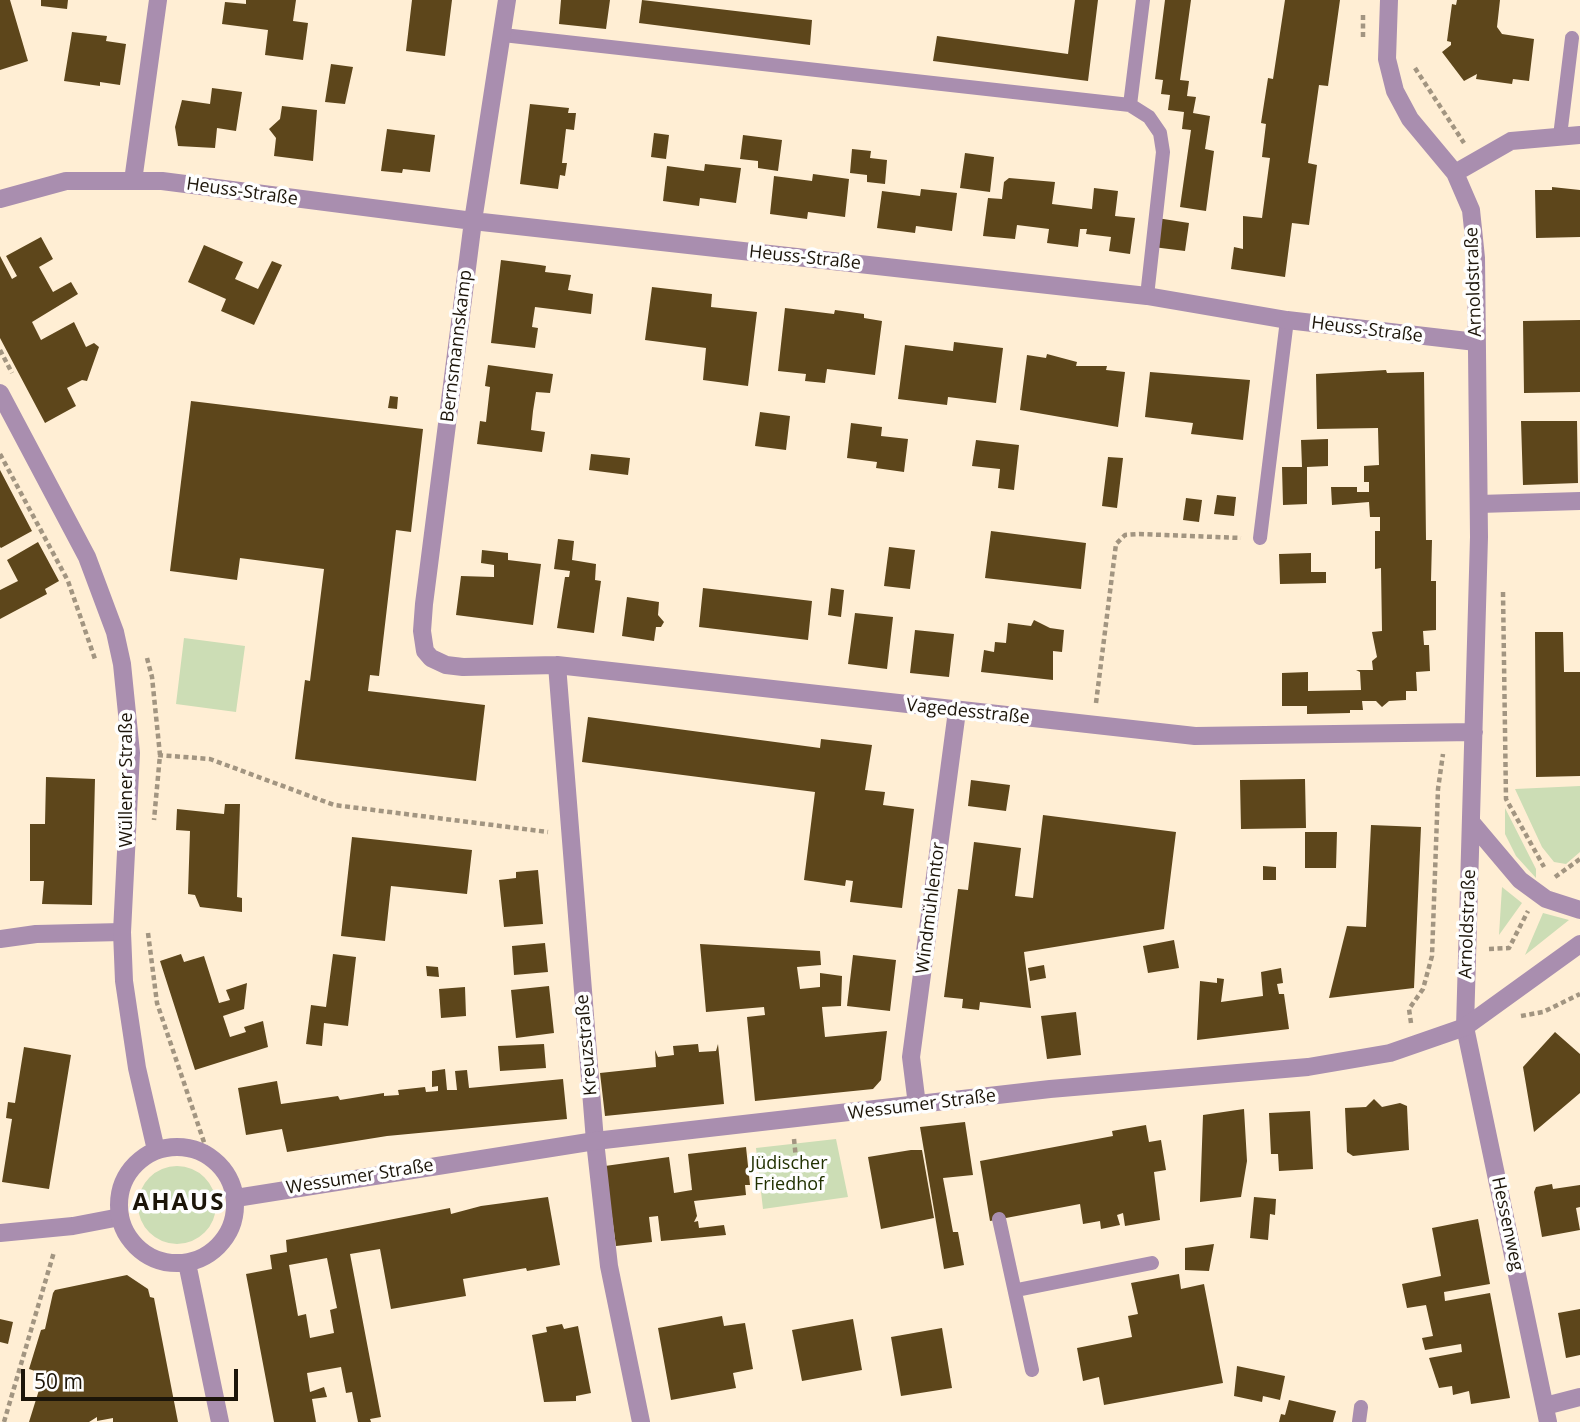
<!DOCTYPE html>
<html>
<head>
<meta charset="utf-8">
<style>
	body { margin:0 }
	#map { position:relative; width:1580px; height:1422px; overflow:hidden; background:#ffeed4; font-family:"Open Sans",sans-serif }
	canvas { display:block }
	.scale { position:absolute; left:21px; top:1369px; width:217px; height:32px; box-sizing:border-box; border:4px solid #1c1509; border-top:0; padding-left:9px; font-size:21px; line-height:24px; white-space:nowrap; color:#1c1509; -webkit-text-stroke:5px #fefefe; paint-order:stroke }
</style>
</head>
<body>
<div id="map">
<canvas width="1580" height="1422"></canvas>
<div class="scale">50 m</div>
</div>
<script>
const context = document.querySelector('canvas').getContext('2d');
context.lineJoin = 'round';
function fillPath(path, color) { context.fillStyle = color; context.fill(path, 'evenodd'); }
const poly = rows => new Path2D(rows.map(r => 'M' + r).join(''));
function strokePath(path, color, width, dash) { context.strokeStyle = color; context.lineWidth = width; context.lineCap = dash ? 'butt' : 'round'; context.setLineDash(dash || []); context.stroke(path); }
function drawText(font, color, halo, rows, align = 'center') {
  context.font = font + ' "Open Sans",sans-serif'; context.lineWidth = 7; context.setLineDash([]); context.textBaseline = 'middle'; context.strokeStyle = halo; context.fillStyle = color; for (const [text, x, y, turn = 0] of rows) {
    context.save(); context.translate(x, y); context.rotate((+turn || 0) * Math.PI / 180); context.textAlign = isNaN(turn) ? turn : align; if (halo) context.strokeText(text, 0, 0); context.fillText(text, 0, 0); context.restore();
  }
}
const green = poly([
	[184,638,245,646,236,712,176,704],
	[1580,786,1580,852,1566,864,1554,862,1542,847,1515,789],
	[1505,808,1536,869,1536,878,1516,856,1505,834],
	[1502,887,1522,903,1499,935],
	[1543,913,1569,920,1525,955],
	[836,1139,848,1197,763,1209,756,1148],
	'138 1205a39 39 0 1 1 78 0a39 39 0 1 1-78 0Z'
]);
const building = poly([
	[0,0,10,0,28,61,0,70],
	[41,0,68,0,67,9,41,6],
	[246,0,296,0,293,21,308,23,303,60,265,55,268,30,222,24,225,2,246,4],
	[412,0,452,0,445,56,406,51],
	[561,0,610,0,606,29,559,24],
	[642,0,812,20,810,45,639,23],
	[1075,0,1098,0,1088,81,933,61,937,36,1068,54],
	[1165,0,1191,0,1180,80,1189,81,1187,96,1196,97,1193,113,1210,116,1205,149,1214,151,1206,211,1180,207,1191,130,1182,129,1184,112,1168,110,1170,95,1161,94,1163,80,1155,79],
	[1285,0,1340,0,1328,86,1319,85,1308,163,1317,165,1309,225,1292,223,1285,277,1231,269,1234,247,1243,249,1243,216,1262,218,1270,158,1262,157,1266,124,1261,123,1268,78,1273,79],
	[1457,0,1500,0,1497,27,1502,34,1534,39,1529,81,1513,79,1512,84,1476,79,1477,74,1464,81,1442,52,1451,45,1451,42,1447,41,1452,4,1456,5],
	[72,32,107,36,106,41,126,44,120,85,100,82,100,86,64,81],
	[331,64,353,67,345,104,325,102],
	[212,88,242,92,236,131,217,128,215,148,178,146,175,127,182,100,210,104],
	[530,104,569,108,568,113,576,113,574,130,566,129,562,163,567,163,565,176,560,175,558,189,520,184],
	[282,106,317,110,313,161,274,156,276,138,269,129,280,119],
	[387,129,435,135,430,172,403,169,402,173,381,171],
	[654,133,669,135,666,159,651,157],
	[743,135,782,140,778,171,758,168,758,161,740,159],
	[852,149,871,151,870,158,887,160,885,184,867,182,867,175,850,173],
	[965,153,994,157,990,192,960,188],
	[705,164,741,168,736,203,700,198,699,206,663,201,667,166,704,171],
	[813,174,849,179,845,217,808,212,807,219,770,214,774,176,812,181],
	[1009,178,1055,182,1052,204,1092,209,1094,188,1118,191,1115,216,1135,218,1130,254,1109,251,1111,237,1086,234,1087,229,1080,229,1078,247,1047,243,1049,229,1017,225,1015,239,983,236,988,198,1002,199,1004,182],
	[1552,187,1580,190,1580,237,1536,238,1535,190,1552,190],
	[921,189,957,193,952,231,916,226,915,233,877,228,882,191,920,196],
	[1157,218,1189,223,1185,251,1153,247],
	[41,237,53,259,39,267,53,292,71,282,78,294,32,322,41,340,74,322,86,347,94,343,99,347,87,381,82,380,67,388,76,406,45,423,0,338,0,256,12,279,17,276,6,256],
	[204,245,243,262,235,279,258,289,272,261,282,265,254,325,221,311,226,299,188,282],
	[501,260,540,265,546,266,545,272,571,275,568,290,593,294,591,314,535,307,532,327,538,328,535,348,491,343],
	[652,287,712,294,711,307,757,312,748,386,703,380,706,348,645,340],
	[785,308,834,314,835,310,864,314,864,318,882,321,875,375,827,369,825,383,805,381,806,374,778,371],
	[1580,320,1580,392,1524,393,1523,321],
	[954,342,1003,348,996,403,948,397,947,405,898,399,905,345,953,351],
	[1047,354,1077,362,1076,366,1107,366,1106,370,1125,372,1118,427,1020,410,1027,355,1046,358],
	[488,365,553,374,550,393,536,392,533,411,531,430,545,432,542,452,477,444,480,421,486,422,490,387,485,386],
	[1386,370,1387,373,1424,372,1426,540,1432,540,1431,581,1436,581,1436,630,1423,631,1424,645,1429,645,1430,671,1416,672,1417,691,1406,691,1406,700,1389,701,1382,707,1376,701,1362,701,1363,710,1350,710,1350,713,1307,714,1307,706,1282,706,1282,673,1308,672,1308,691,1361,690,1360,672,1356,670,1373,670,1372,661,1377,657,1372,632,1382,631,1381,568,1375,569,1375,531,1380,531,1380,517,1370,517,1369,502,1332,505,1331,487,1357,487,1357,492,1369,492,1369,482,1364,482,1364,466,1379,465,1378,428,1317,429,1316,374],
	[1150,372,1250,380,1243,440,1191,434,1193,423,1145,417],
	[390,396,398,397,397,409,388,408],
	[191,401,423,429,411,532,396,530,379,676,370,675,368,691,485,705,476,781,295,759,305,680,310,681,324,569,240,558,237,580,170,571],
	[760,412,790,416,786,450,755,446],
	[1521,421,1577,421,1578,483,1523,485],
	[851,423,882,427,881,436,908,439,904,472,876,468,877,462,847,458],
	[1328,439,1328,466,1307,467,1307,504,1283,505,1282,467,1302,467,1301,440],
	[976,440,1019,445,1014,490,998,488,1000,469,972,466],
	[591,454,630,458,628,475,589,470],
	[1108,457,1123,458,1117,508,1102,506],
	[0,470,32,531,1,548,0,547],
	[1217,495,1236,497,1234,516,1214,514],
	[1186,498,1202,500,1199,522,1183,520],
	[991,531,1086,543,1081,589,985,578],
	[558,539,574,541,572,560,596,564,595,580,601,581,594,633,557,628,565,577,569,577,570,571,554,569],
	[38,542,59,581,45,589,47,594,0,619,0,590,18,581,7,560],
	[889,547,915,550,910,589,884,586],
	[482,550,508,553,508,560,541,564,533,625,456,615,461,576,494,577,494,565,481,563],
	[1311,553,1311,572,1326,572,1326,583,1280,584,1279,554],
	[703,588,812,601,808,640,699,627],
	[831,588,844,590,841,617,828,615],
	[627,597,659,602,658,615,664,622,661,627,656,627,654,641,622,636],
	[855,613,893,617,887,669,848,664],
	[1034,620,1050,628,1064,630,1062,652,1053,651,1053,680,981,672,984,650,994,652,995,642,1006,643,1008,623,1031,626],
	[915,630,954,634,949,677,910,673],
	[1535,632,1563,632,1564,672,1580,672,1580,776,1536,777],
	[588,717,820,748,821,739,872,745,865,790,885,792,883,805,914,809,902,908,850,902,853,881,846,880,845,886,804,880,815,792,582,762],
	[46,777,95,779,92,905,42,904,44,881,30,881,30,824,45,824],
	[1305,779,1306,828,1241,829,1240,780],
	[971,780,1010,785,1006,811,968,806],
	[225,804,240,804,237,897,242,898,242,912,200,907,195,895,188,894,190,831,176,830,177,809,224,814],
	[1043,815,1176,832,1164,929,1024,952,1031,1008,980,1002,979,1010,962,1008,963,999,944,997,958,889,968,890,974,842,1021,848,1015,896,1033,898],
	[1371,825,1421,827,1414,988,1329,998,1347,926,1366,927],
	[1305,832,1337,832,1336,868,1305,868],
	[352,837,472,850,467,894,391,886,385,941,341,936],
	[1263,866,1276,867,1276,880,1263,880],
	[538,870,543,924,504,927,499,880,516,878,516,872],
	[1174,940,1179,968,1148,973,1143,946],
	[545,943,548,972,514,975,512,946],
	[700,944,820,951,821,965,797,967,800,989,820,987,820,973,842,976,841,1006,822,1007,825,1037,887,1031,881,1080,873,1089,755,1101,747,1017,765,1015,764,1007,706,1012],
	[181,954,184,962,204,956,219,1003,230,1000,226,990,247,983,244,1009,223,1016,230,1037,246,1032,244,1027,263,1021,268,1047,195,1070,160,961],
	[333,954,356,957,348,1026,324,1023,322,1046,306,1044,311,1005,326,1007],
	[853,955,896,960,890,1011,847,1006],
	[1044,965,1046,978,1030,981,1028,968],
	[426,966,438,967,439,977,427,976],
	[1281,968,1283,983,1277,984,1279,994,1284,994,1289,1029,1197,1040,1200,981,1217,983,1217,978,1224,979,1221,1002,1263,996,1261,972],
	[549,986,554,1033,516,1038,511,990],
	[465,987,466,1016,441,1018,439,989],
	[1076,1012,1081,1055,1047,1059,1041,1016],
	[1555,1032,1580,1054,1580,1093,1534,1132,1523,1067],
	[544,1044,546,1068,500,1071,498,1046],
	[698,1044,699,1052,716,1051,718,1044,724,1104,605,1116,600,1073,656,1067,655,1050,658,1057,674,1055,673,1046],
	[24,1047,71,1055,49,1189,2,1182,12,1119,6,1118,8,1102,15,1103],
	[445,1069,447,1090,457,1090,455,1071,467,1070,469,1088,563,1079,567,1119,387,1136,287,1152,282,1129,246,1135,238,1088,277,1081,281,1104,338,1096,340,1100,384,1093,384,1096,399,1095,398,1090,425,1087,426,1092,438,1091,438,1086,432,1087,432,1071],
	[1374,1099,1382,1107,1400,1103,1407,1106,1409,1150,1353,1156,1347,1152,1345,1108,1366,1107],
	[1244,1109,1247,1161,1241,1197,1200,1202,1203,1115],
	[1310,1111,1313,1169,1279,1171,1278,1154,1271,1154,1269,1113],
	[965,1122,973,1175,943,1178,953,1232,958,1232,964,1265,944,1269,920,1127],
	[1146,1125,1149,1142,1161,1140,1166,1170,1154,1172,1160,1220,1125,1226,1123,1213,1117,1215,1120,1225,1101,1229,1100,1221,1083,1224,1080,1204,990,1221,980,1161,1113,1136,1112,1131],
	[746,1147,750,1185,745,1185,746,1195,694,1201,697,1216,694,1222,698,1221,699,1228,724,1225,726,1235,661,1241,658,1216,649,1217,652,1242,616,1246,605,1166,669,1157,674,1193,692,1190,688,1154],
	[911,1150,922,1150,934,1218,881,1229,868,1157],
	[1552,1184,1553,1189,1580,1185,1580,1207,1576,1208,1580,1230,1542,1237,1534,1192,1536,1187],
	[548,1197,560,1265,527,1271,526,1268,463,1279,466,1296,391,1309,380,1249,350,1254,381,1417,370,1419,371,1422,358,1422,352,1392,346,1393,341,1367,307,1373,310,1392,324,1387,327,1397,312,1399,316,1422,274,1422,246,1274,272,1269,270,1255,287,1252,286,1240,450,1208,451,1214,481,1206],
	[327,1258,337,1308,330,1310,334,1333,310,1338,306,1314,298,1316,289,1265],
	[1254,1197,1276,1199,1275,1215,1270,1214,1268,1240,1250,1238],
	[1478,1219,1490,1284,1444,1292,1445,1301,1490,1293,1510,1398,1471,1404,1469,1391,1453,1395,1452,1386,1439,1388,1429,1358,1462,1352,1461,1344,1425,1350,1422,1338,1433,1336,1426,1305,1407,1308,1402,1284,1441,1276,1432,1228],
	[1214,1244,1209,1271,1185,1270,1185,1248],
	[1179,1274,1181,1289,1204,1284,1223,1383,1104,1405,1099,1377,1083,1381,1077,1348,1132,1337,1128,1316,1138,1314,1131,1283],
	[127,1275,148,1289,150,1297,154,1298,178,1422,113,1422,113,1418,97,1421,97,1417,89,1422,29,1422,44,1374,29,1369,41,1330,45,1329,53,1293,55,1290],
	[1580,1309,1580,1355,1566,1358,1558,1313],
	[722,1316,724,1326,745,1323,753,1369,733,1373,736,1388,671,1400,658,1328],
	[0,1319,13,1322,8,1344,0,1342],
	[853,1319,862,1370,802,1381,792,1330],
	[562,1324,564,1329,578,1326,591,1393,576,1396,576,1401,544,1402,532,1335,547,1332,546,1327],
	[942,1328,952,1388,901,1396,891,1337],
	[1237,1366,1285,1376,1280,1400,1263,1396,1262,1402,1234,1396],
	[1289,1400,1336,1411,1333,1422,1279,1422,1281,1414,1285,1415]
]);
const path = poly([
	[1363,37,1363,15],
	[1415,68,1464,143],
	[0,350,12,373],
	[0,454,68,581,95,659],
	[1503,592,1506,799,1544,867],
	[147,658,152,677,160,755,154,820],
	[1096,703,1116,544,1125,535,1139,534,1241,538],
	[158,755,210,759,334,805,548,832],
	[1555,877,1580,859],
	[148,933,157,1003,208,1154],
	[1489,949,1509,948,1528,911],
	[1521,1016,1543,1012,1580,994],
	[1411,1023,1409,1009,1423,989,1432,956,1438,789,1443,754],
	[794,1139,799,1189],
	[4,1422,54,1252]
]);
const service = poly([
	[503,35,1130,105,1149,117,1160,133,1163,152,1147,296],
	[1130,105,1143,0],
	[1560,136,1572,38],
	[1260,538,1287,320],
	[999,1219,1032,1370],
	[1017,1290,1152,1263],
	[1359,1422,1361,1407]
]);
const minor = poly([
	[507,0,473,221,424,604,422,631,425,651,431,658,446,665,463,667,557,665,1195,736,1474,732],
	[1389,0,1387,59,1395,91,1410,119,1455,173,1471,210,1476,258,1479,537,1465,1027,1548,1422],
	[1455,173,1511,141,1580,135],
	[133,181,158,0],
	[0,199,66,181,162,181,473,221,1147,296,1287,320,1476,342],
	[1479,504,1580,501],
	[557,665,595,1141,609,1266,641,1422],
	[1471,822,1520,880,1546,899,1580,910],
	[0,939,36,934,122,932],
	[917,1105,911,1057,957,711],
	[0,1233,73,1226,120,1217],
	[1545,1406,1580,1397]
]);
const tertiary = poly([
	[0,393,87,557,115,632,122,664,131,753,122,932,124,981,137,1068,156,1150],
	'119 1205a58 58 0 1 1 116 0a58 58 0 1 1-116 0Z',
	[236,1198,595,1141,1050,1089,1308,1067,1390,1053,1465,1027,1580,944],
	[187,1263,220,1422]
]);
const streetNames = [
	["Heuss-Straße",242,192,8],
	["Heuss-Straße",805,258,6],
	["Arnoldstraße",1474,282,-92],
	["Heuss-Straße",1367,330,7],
	["Bernsmannskamp",457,346,-83],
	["Vagedesstraße",968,712,6],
	["Wüllener Straße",127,780,-90],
	["Windmühlentor",931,908,-83],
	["Arnoldstraße",1468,924,-88],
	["Kreuzstraße",587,1045,-95],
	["Wessumer Straße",922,1105,-7],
	["Wessumer Straße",360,1177,-9],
	["Hessenweg",1507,1224,78]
];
const parkNames = [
	["Jüdischer",789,1164],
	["Friedhof",789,1185]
];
const districtNames = [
	["AHAUS",179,1203]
];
fillPath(green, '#ccddb5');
fillPath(building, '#5d461b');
strokePath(path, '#a29581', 4.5, [5, 3.5]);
strokePath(service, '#a98eaf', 14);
strokePath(minor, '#a98eaf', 18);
strokePath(tertiary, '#a98eaf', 18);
drawText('18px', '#1c1509', '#fefefe', streetNames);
drawText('18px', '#213100', '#fefefe', parkNames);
context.letterSpacing = '2px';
drawText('bold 24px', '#1c1509', '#fefefe', districtNames);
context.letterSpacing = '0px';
</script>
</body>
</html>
